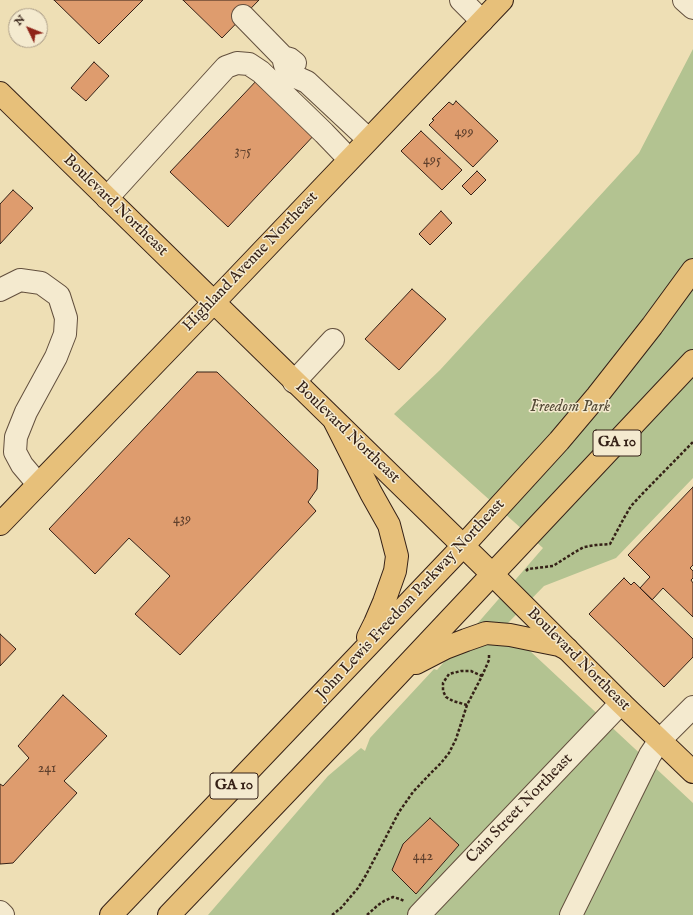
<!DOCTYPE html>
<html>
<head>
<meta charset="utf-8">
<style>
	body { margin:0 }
	#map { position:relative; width:693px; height:915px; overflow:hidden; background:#eedfb5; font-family:"IM FELL English",serif }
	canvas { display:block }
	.north { position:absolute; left:8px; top:8px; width:40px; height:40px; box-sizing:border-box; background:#f4eacf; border:1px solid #a89a85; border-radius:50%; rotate:313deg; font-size:11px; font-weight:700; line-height:16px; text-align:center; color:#352117 }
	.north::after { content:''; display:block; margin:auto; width:14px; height:18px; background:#8f2418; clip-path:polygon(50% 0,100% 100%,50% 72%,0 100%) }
</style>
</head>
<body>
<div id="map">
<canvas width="693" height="915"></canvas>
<div class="north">N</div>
</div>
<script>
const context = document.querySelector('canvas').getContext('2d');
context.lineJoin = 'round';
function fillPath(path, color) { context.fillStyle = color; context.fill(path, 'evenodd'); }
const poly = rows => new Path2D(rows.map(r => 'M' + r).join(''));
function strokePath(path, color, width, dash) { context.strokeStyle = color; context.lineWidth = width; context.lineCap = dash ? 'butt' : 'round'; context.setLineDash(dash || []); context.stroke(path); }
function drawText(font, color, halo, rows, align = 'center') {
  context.font = font + ' "IM FELL English",serif'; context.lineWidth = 3; context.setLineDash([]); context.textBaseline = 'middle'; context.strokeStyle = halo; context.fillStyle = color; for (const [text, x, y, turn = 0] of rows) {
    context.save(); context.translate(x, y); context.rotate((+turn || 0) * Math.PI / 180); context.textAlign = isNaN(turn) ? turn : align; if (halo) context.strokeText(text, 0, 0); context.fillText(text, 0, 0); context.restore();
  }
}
const green = poly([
	[693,49,693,478,616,558,544,586,507,624,515,637,693,803,693,915,208,915,328,776,361,748,365,751,370,738,434,669,437,670,543,548,394,414,440,370,639,153]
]);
const building = poly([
	[54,0,143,0,99,44,54,0],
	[183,0,259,0,222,38,183,0],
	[94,62,109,76,86,101,71,88,94,62],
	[259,78,317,132,228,227,170,172,259,78],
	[456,101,498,141,473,167,429,125,434,120,432,119,449,102,453,105,456,101],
	[421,131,462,170,442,190,401,151,421,131],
	[477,171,486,180,471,195,462,186,477,171],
	[13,190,33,208,0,244,0,204,13,190],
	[441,211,452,223,430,245,419,234,441,211],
	[412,289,446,319,399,370,365,339,412,289],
	[197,372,217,372,318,470,317,489,308,502,316,511,180,655,135,614,170,576,129,538,95,574,49,529,197,372],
	[693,487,693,565,690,568,693,571,693,578,691,580,693,583,693,617,663,588,652,600,640,588,650,577,628,555,693,487],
	[624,578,631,585,634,582,693,639,693,657,664,687,589,614,624,578],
	[0,634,16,649,0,666,0,634],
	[63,695,107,736,64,781,77,793,13,863,0,864,0,784,3,786,29,758,18,746,63,695],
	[430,818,459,845,416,894,392,870,403,844,430,818]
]);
const path = poly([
	[526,571,528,569,553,566,575,552,584,547,596,545,610,544,624,518,631,506,644,492,693,442],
	[467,705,453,701,446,697,443,691,443,683,449,674,461,671,471,671,482,676],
	[332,915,341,908,358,888,366,875,399,812,413,792,429,775,441,763,449,753,456,739,467,705,482,676,489,660,489,653],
	[367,915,377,906,384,901,393,897,400,899,404,901]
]);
const minor = poly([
	[461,0,482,21],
	[684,0,693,8],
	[243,16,283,57,290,59,295,63],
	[283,57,285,65,298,78,307,82,368,139],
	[107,198,226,67,237,63,249,64,261,72,324,133,349,159],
	[0,290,20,280,41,283,59,296,66,318,65,334,56,357,26,412,16,437,15,452,22,465,38,484],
	[294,382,333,340],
	[0,912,3,915],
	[419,915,621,703],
	[571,915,650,755,660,740,693,707]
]);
const major = poly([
	[0,93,492,574,621,703,693,772],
	[0,524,213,303,502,0]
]);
const highway = poly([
	[335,422,371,493,389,525,397,556,395,571,384,602,375,623,368,637],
	[416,663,445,648,466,640,486,633,510,635,539,641,559,645,567,649],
	[111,915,463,546,559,441,597,396,652,326,693,270],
	[169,915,344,732,693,361]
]);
const numberNames = [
	["499",464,133],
	["375",243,152],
	["495",432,161],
	["439",182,520],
	["241",47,769],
	["442",423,857]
];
const shields = [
	[617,443,48],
	[234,786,48]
];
const shieldNames = [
	["GA 10",617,443],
	["GA 10",234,786]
];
const streetNames = [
	["Boulevard Northeast",115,206,44],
	["Highland Avenue Northeast",251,262,-46],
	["Boulevard Northeast",347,433,44],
	["John Lewis Freedom Parkway Northeast",411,600,-47],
	["Boulevard Northeast",578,660,45],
	["Cain Street Northeast",520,809,-46]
];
const parkNames = [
	["Freedom Park",570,408]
];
fillPath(green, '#b3c391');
fillPath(building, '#de9c6e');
strokePath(building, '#352117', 1);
strokePath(minor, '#63503e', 24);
strokePath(major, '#352117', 24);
strokePath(highway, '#352117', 24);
strokePath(path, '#352117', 2.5, [3, 2]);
strokePath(minor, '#f4eacf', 22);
strokePath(major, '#e7c07a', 22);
strokePath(highway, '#e7c07a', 22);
drawText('14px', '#5f402d', null, numberNames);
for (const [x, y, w] of shields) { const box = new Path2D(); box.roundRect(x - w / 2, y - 13, w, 26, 3); context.fillStyle = '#f4eacf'; context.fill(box); strokePath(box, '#352117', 1); }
drawText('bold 15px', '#352117', null, shieldNames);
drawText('16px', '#352117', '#f4eacf', streetNames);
drawText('italic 16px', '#544a36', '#f4eacf', parkNames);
</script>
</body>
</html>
